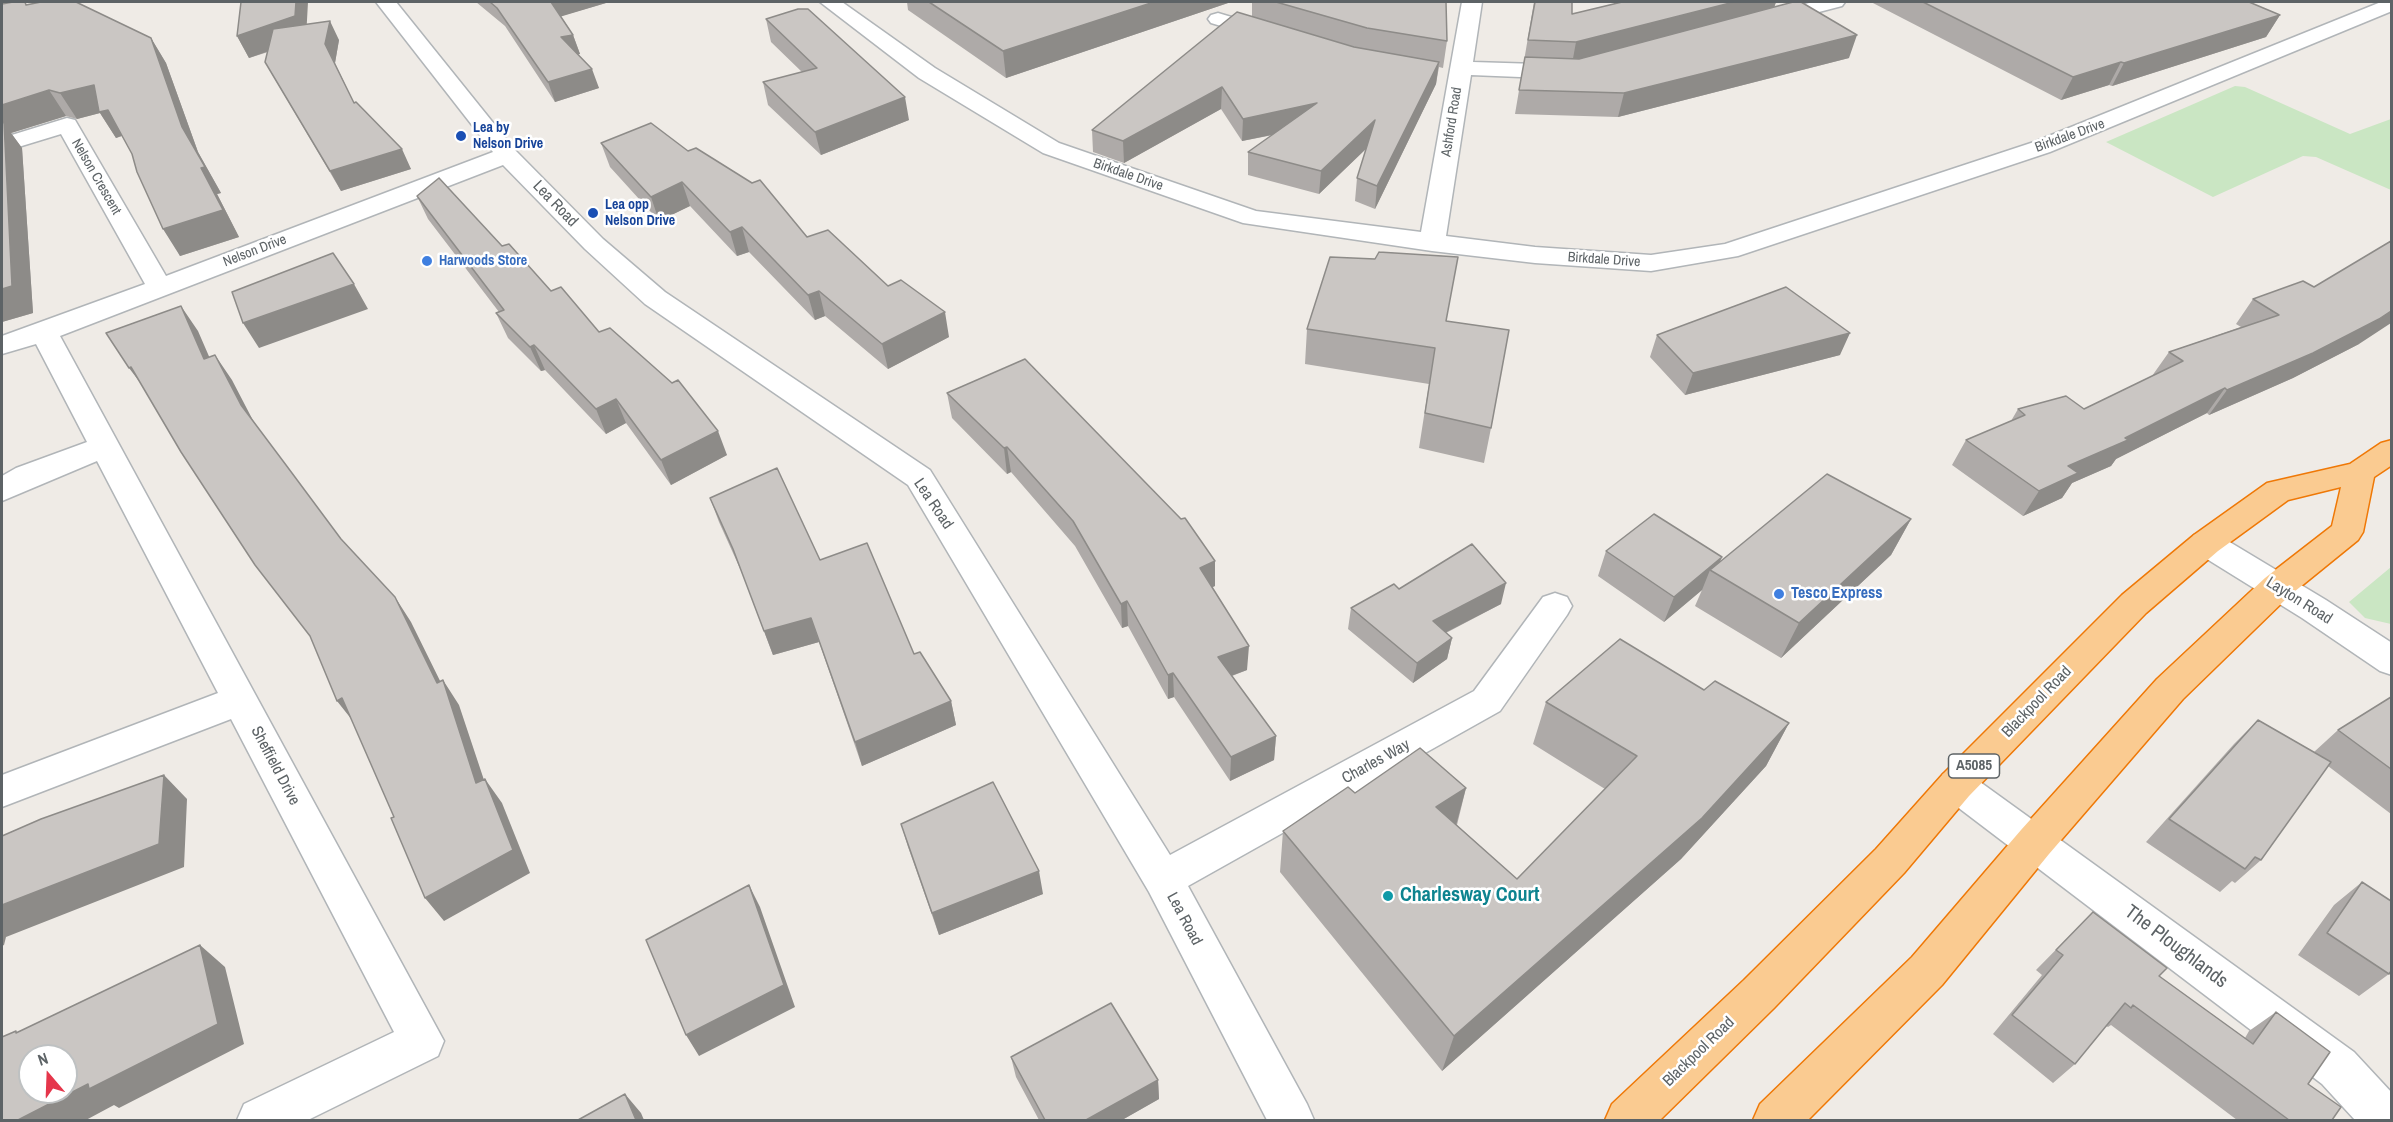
<!DOCTYPE html>
<html>
<head>
<meta charset="utf-8">
<style>
	body { margin:0 }
	#map { position:relative; width:2393px; height:1122px; overflow:hidden; background:#efebe6; font-family:"Archivo Narrow",sans-serif }
	canvas { display:block }
	.frame { position:absolute; inset:0; border:3px solid #5d6366; pointer-events:none }
	.north { position:absolute; left:18px; top:1044px; width:60px; height:60px; box-sizing:border-box; background:#fff; border:2px solid #bec1c2; border-radius:50%; rotate:341deg; font-size:16px; font-weight:700; line-height:24px; text-align:center; color:#5d6366 }
	.north::after { content:''; display:block; margin:auto; width:21px; height:27px; background:#e5364b; clip-path:polygon(50% 0,100% 100%,50% 72%,0 100%) }
</style>
</head>
<body>
<div id="map">
<canvas width="2393" height="1122"></canvas>
<div class="frame"></div>
<div class="north">N</div>
</div>
<script>
const context = document.querySelector('canvas').getContext('2d');
context.lineJoin = 'round';
function fillPath(path, color) { context.fillStyle = color; context.fill(path, 'evenodd'); }
const poly = rows => new Path2D(rows.map(r => 'M' + r).join(''));
function strokePath(path, color, width, dash) { context.strokeStyle = color; context.lineWidth = width; context.lineCap = dash ? 'butt' : 'round'; context.setLineDash(dash || []); context.stroke(path); }
function drawText(font, color, halo, rows, align = 'center') {
  context.font = font + ' "Archivo Narrow",sans-serif'; context.lineWidth = 5; context.setLineDash([]); context.textBaseline = 'middle'; context.strokeStyle = halo; context.fillStyle = color; for (const [text, x, y, turn = 0] of rows) {
    context.save(); context.translate(x, y); context.rotate((+turn || 0) * Math.PI / 180); context.textAlign = isNaN(turn) ? turn : align; if (halo) context.strokeText(text, 0, 0); context.fillText(text, 0, 0); context.restore();
  }
}
const green = poly([
	[2235,86,2245,87,2350,134,2391,119,2391,190,2316,157,2303,156,2213,197,2106,142],
	[2391,567,2391,624,2365,618,2349,602]
]);
const minor = poly([
	[376,2,396,2,515,150,603,239,665,292,930,470,1170,855,1474,691,1543,597,1555,593,1567,597,1572,606,1567,615,1500,711,1188,886,1307,1104,1314,1120,1267,1120,1149,892,908,485,645,304,585,249,503,165,60,336,444,1041,438,1056,308,1120,237,1120,244,1104,394,1032,231,719,2,807,2,775,218,693,97,461,2,501,2,476,16,468,87,442,36,344,2,354,2,336,145,284,61,134,2,152,2,138,67,118,75,120,166,276,493,152,376,2],
	[820,2,842,2,935,68,1059,143,1256,211,1421,232,1462,2,1482,2,1473,62,1569,65,1577,67,1580,72,1577,77,1569,79,1471,75,1446,236,1535,247,1651,255,1725,244,2034,142,2381,2,2392,2,2392,11,2050,152,1738,256,1651,271,1535,263,1432,251,1243,223,1043,153,919,78,820,2],
	[1813,2,1845,2,1842,6,1769,25,1762,23,1759,19,1762,15,1813,2],
	[1218,13,1275,30,1278,34,1275,38,1268,40,1211,23,1208,19,1211,15,1218,13],
	[2206,531,2218,535,2326,600,2392,643,2392,675,2380,671,2302,618,2194,551,2190,543,2194,535,2206,531],
	[1956,769,1969,774,2354,1052,2392,1093,2392,1120,2355,1120,2322,1084,1943,796,1937,785,1943,774,1956,769]
]);
const highway = poly([
	[2392,440,2392,465,2374,477,2363,532,2358,540,2289,596,2183,699,2049,854,1942,985,1808,1120,1753,1120,1760,1104,1912,957,2021,830,2157,679,2265,578,2332,526,2341,487,2288,500,2218,551,2146,613,1969,796,1904,873,1774,1008,1660,1120,1605,1120,1612,1104,1744,980,1876,849,1943,774,2122,595,2194,535,2267,483,2350,464,2381,443,2392,440]
]);
const wall = poly([
	[476,2,608,2,606,3,561,16,573,35,580,54,578,54,599,88,555,102,505,26],
	[907,2,1231,2,1006,78,908,10],
	[1252,2,1446,2,1447,41,1443,68,1439,67,1436,84,1375,209,1355,201,1357,178,1366,149,1319,194,1248,175,1248,152,1273,135,1242,141,1221,109,1124,163,1093,152,1092,130,1252,16],
	[1534,2,1572,14,1622,2,1776,2,1774,7,1849,58,1618,117,1515,114],
	[1871,2,2249,2,2280,15,2266,37,2112,86,2109,85,2061,100],
	[2,4,27,5,151,38,166,63,198,152,221,193,217,194,239,237,180,256,132,154,122,136,116,138,100,113,77,119,66,116,11,133,22,148,33,313,2,322],
	[766,19,909,120,821,155,768,105,763,82,802,72,771,42],
	[307,24,339,40,335,63,354,103,411,169,341,191,276,81,265,62,268,52,249,58,237,36],
	[601,143,688,151,807,237,888,286,949,337,888,369,825,316,815,320,749,252,737,256,690,206,659,221,610,167],
	[417,196,502,246,551,291,599,332,727,455,671,485,626,423,606,434,545,370,541,371,508,338,496,313,499,312,428,219],
	[2253,299,2359,344,2293,378,2209,415,2207,413,2116,459,2111,466,2072,483,2062,498,2023,516,1952,465,1966,440,2011,421,2018,409,2084,409,2152,376,2169,352,2241,327,2236,324],
	[1446,321,1491,428,1484,463,1419,448,1429,384,1305,364,1307,329],
	[1657,335,1840,355,1685,395,1650,357],
	[947,393,1215,586,1212,587,1247,670,1232,676,1276,736,1274,760,1230,781,1174,697,1168,699,1128,626,1122,628,1075,546,1011,472,1007,474,952,418],
	[710,498,820,560,914,654,951,701,956,725,862,766,819,642,773,655,742,573,719,522],
	[1911,519,1891,555,1781,658,1695,606,1702,590,1664,622,1598,576,1606,551,1722,557,1719,563],
	[1399,589,1501,604,1446,633,1452,638,1447,659,1413,683,1348,629,1351,608],
	[1704,690,1789,723,1766,766,1681,859,1442,1071,1280,872,1283,831,1355,793,1466,788,1457,825,1517,879,1605,789,1533,744,1546,702],
	[2391,697,2391,814,2328,766,2261,860,2235,883,2232,881,2220,892,2146,842,2234,744,2258,720,2314,752,2338,730],
	[901,824,1043,894,939,935,908,847],
	[2362,882,2389,974,2359,996,2298,955,2334,905],
	[2093,912,2159,976,2245,1038,2249,1031,2276,1012,2308,1084,2332,1120,2237,1120,2111,1025,2108,1027,2106,1026,2075,1064,2053,1083,1993,1034,2042,975,2036,970],
	[1011,1057,1158,1080,1159,1099,1122,1120,1039,1120,1016,1077]
]);
const shadedWall = poly([
	[296,2,308,2,306,38,249,58,237,36],
	[550,2,608,2,606,3,556,18],
	[1154,2,1231,2,1006,78,1003,51],
	[1734,2,1776,2,1773,11,1572,64,1576,42],
	[2280,15,2266,37,2112,86,2124,63],
	[330,21,339,40,335,63,325,44],
	[573,35,580,54,568,57,561,37],
	[1857,35,1849,58,1618,117,1624,93],
	[151,38,166,63,198,152,221,193,217,194,239,237,180,256,163,229,201,168,182,127],
	[1439,62,1436,84,1375,209,1377,186],
	[2121,62,2109,85,2061,100,2073,77],
	[592,69,599,88,555,102,548,82],
	[94,85,124,135,116,138,100,113,77,119,60,93],
	[1222,87,1221,109,1124,163,1123,141],
	[49,90,66,116,11,133,22,148,33,313,2,322,2,105],
	[905,97,909,120,821,155,815,132],
	[1317,103,1315,126,1242,141,1243,119],
	[1375,120,1372,143,1319,194,1321,171],
	[402,149,411,169,341,191,330,171],
	[682,182,690,206,659,221,651,197],
	[742,227,749,252,737,256,730,232],
	[354,284,368,309,259,348,243,323],
	[819,291,825,316,815,320,808,295],
	[181,306,198,331,221,384,204,359],
	[2391,311,2391,323,2359,344,2293,378,2209,415,2227,390],
	[945,312,949,337,888,369,882,344],
	[1850,333,1840,355,1685,395,1693,373],
	[534,345,545,370,541,371,530,347],
	[215,355,232,380,258,430,241,405],
	[131,367,148,393,129,368],
	[2225,388,2207,413,2116,459,2111,466,2072,483,2062,498,2023,516,2039,491,2068,466],
	[616,399,626,423,606,434,596,409],
	[718,431,727,455,671,485,661,460],
	[1007,447,1011,472,1007,474,1004,448],
	[1911,519,1891,555,1781,658,1799,623],
	[1722,557,1715,573,1710,570,1702,590,1664,622,1674,597],
	[1215,561,1215,586,1200,593,1200,568],
	[1506,583,1501,604,1429,641,1433,621],
	[395,597,411,622,447,695,443,680,459,705,493,807,476,783,437,683],
	[1127,601,1128,626,1122,628,1121,604],
	[811,618,819,642,773,655,764,631],
	[1452,638,1447,659,1413,683,1417,663],
	[1249,646,1247,670,1217,681,1218,657],
	[1173,673,1174,697,1168,699,1168,675],
	[342,698,356,725,337,701],
	[951,701,956,725,862,766,855,742],
	[1789,723,1766,766,1681,859,1442,1071,1454,1036],
	[1276,736,1274,760,1230,781,1231,757],
	[164,775,187,799,184,867,6,937,4,945,2,946,2,905],
	[485,779,502,803,530,873,444,921,425,898],
	[1466,788,1455,829,1436,807],
	[1039,871,1043,894,939,935,932,913],
	[749,885,760,907,795,1007,699,1056,686,1035],
	[200,945,225,967,244,1044,119,1108,114,1105,86,1120,18,1120],
	[1158,1080,1159,1099,1122,1120,1086,1120],
	[625,1094,641,1113,644,1120,636,1120]
]);
const building = poly([
	[13,2,25,2,26,5,41,2,76,2,151,38,182,127,205,167,201,168,223,210,163,229,137,172,132,154,108,110,99,112,94,85,60,93,49,90,2,105,2,4,13,2],
	[241,2,296,2,295,16,237,36,241,2],
	[490,2,551,2,573,35,561,37,592,69,548,82,497,8,490,2],
	[929,2,1154,2,1003,51,929,2],
	[1276,2,1446,2,1447,41,1367,28,1276,2],
	[1535,2,1572,2,1572,14,1622,2,1734,2,1576,42,1528,40,1535,2],
	[1793,2,1801,2,1857,35,1624,93,1519,90,1525,57,1579,59,1793,2],
	[1923,2,2249,2,2280,15,2124,63,2121,62,2073,77,1923,2],
	[798,9,808,9,905,97,815,132,763,82,817,68,766,19,798,9],
	[1237,12,1354,47,1439,62,1377,186,1357,178,1375,120,1321,171,1248,152,1317,103,1243,119,1222,87,1123,141,1092,130,1237,12],
	[330,21,325,44,354,103,356,102,402,149,330,171,265,62,273,29,330,21],
	[4,122,12,286,2,289,2,123,4,122],
	[651,123,688,151,696,148,752,183,760,180,807,237,828,230,888,286,901,280,945,312,882,344,819,291,808,295,742,227,730,232,682,182,651,197,601,143,651,123],
	[439,178,502,246,509,244,551,291,561,287,599,332,610,328,672,383,678,380,718,431,661,460,616,399,596,409,534,345,530,347,496,313,504,310,417,196,439,178],
	[2391,241,2391,311,2379,319,2313,353,2227,390,2225,388,2125,438,2128,440,2068,466,2078,473,2039,491,1966,440,2025,415,2018,409,2066,396,2084,409,2183,361,2169,352,2279,315,2253,299,2303,281,2314,287,2391,241],
	[1379,252,1458,257,1446,321,1509,330,1491,428,1425,413,1435,348,1307,329,1330,257,1375,259,1379,252],
	[333,253,354,284,243,323,232,292,333,253],
	[1786,287,1850,333,1693,373,1657,335,1786,287],
	[181,306,204,359,215,355,241,405,286,465,341,539,395,597,437,683,443,680,476,783,485,779,513,850,425,898,391,818,394,817,342,698,337,701,310,636,255,565,181,452,131,367,129,368,106,333,181,306],
	[1025,359,1181,519,1185,518,1215,561,1200,568,1249,646,1218,657,1276,736,1231,757,1173,673,1168,675,1127,601,1121,604,1073,521,1007,447,1004,448,947,393,1025,359],
	[777,468,820,560,867,543,914,654,920,652,951,701,855,742,811,618,764,631,733,549,710,498,777,468],
	[1827,474,1911,519,1799,623,1710,570,1827,474],
	[1654,514,1722,557,1674,597,1606,551,1654,514],
	[1472,544,1506,583,1433,621,1452,638,1417,663,1351,608,1394,584,1399,589,1472,544],
	[1620,639,1704,690,1715,681,1789,723,1702,818,1454,1036,1283,831,1348,787,1355,793,1420,748,1466,788,1436,807,1517,879,1637,756,1546,702,1620,639],
	[2391,697,2391,769,2338,730,2391,697],
	[2258,720,2331,762,2261,860,2255,857,2245,869,2169,819,2258,720],
	[164,775,159,844,2,905,2,836,41,819,164,775],
	[993,782,1039,871,932,913,901,824,993,782],
	[2362,882,2391,901,2391,971,2389,974,2327,933,2362,882],
	[749,885,784,985,686,1035,646,940,749,885],
	[2093,912,2167,968,2159,976,2253,1044,2276,1012,2330,1052,2308,1084,2341,1107,2332,1120,2289,1120,2133,1005,2131,1008,2125,1003,2075,1064,2012,1015,2063,955,2056,950,2093,912],
	[200,945,218,1024,89,1089,88,1084,18,1120,2,1120,2,1037,16,1031,16,1033,200,945],
	[30,1056,66,1056,66,1092,30,1092,30,1056],
	[1111,1003,1158,1080,1086,1120,1045,1120,1011,1057,1111,1003],
	[625,1094,636,1120,578,1120,625,1094]
]);
const markers = [
	[461,136,6,"#1a4fb4"],
	[593,213,6,"#1a4fb4"],
	[427,261,6,"#3f7fe0"],
	[1779,594,6,"#3f7fe0"],
	[1388,896,6,"#0f9aa8"]
];
const farStreetnames = [
	["Ashford Road",1452,122,-81],
	["Birkdale Drive",2070,136,-20],
	["Birkdale Drive",1128,175,19],
	["Nelson Crescent",96,177,60],
	["Nelson Drive",255,251,-21],
	["Birkdale Drive",1604,260,4]
];
const farTransitnames = [
	["Lea by",473,128],
	["Nelson Drive",473,144],
	["Lea opp",605,205],
	["Nelson Drive",605,221]
];
const farShopnames = [
	["Harwoods Store",439,261]
];
const shields = [
	[1974,766,51]
];
const shieldNames = [
	["A5085",1974,766]
];
const streetNames = [
	["Lea Road",555,204,46],
	["Lea Road",933,504,56],
	["Layton Road",2299,601,32],
	["Blackpool Road",2037,702,-46],
	["Charles Way",1376,762,-29],
	["Sheffield Drive",275,766,62],
	["Lea Road",1184,919,62],
	["Blackpool Road",1699,1052,-44]
];
const shopNames = [
	["Tesco Express",1791,594]
];
const nearCulturenames = [
	["Charlesway Court",1400,896]
];
const nearStreetnames = [
	["The Ploughlands",2176,947,37]
];
fillPath(green, '#cae6c3');
strokePath(minor, '#b1b5b8', 3);
strokePath(highway, '#ef7806', 3);
fillPath(minor, '#fff');
fillPath(highway, '#facb91');
fillPath(wall, '#aeaaa8');
fillPath(shadedWall, '#8d8b88');
fillPath(building, '#cac6c3');
strokePath(building, '#8d8b88', 1.5);
for (const [x, y, r, color] of markers) { const dot = new Path2D(); dot.arc(x, y, r, 0, 2 * Math.PI); context.fillStyle = color; context.fill(dot); strokePath(dot, '#fff', 2); }
drawText('14px', '#5d6366', '#fff', farStreetnames);
drawText('bold 14px', '#164399', '#fff', farTransitnames, 'left');
drawText('bold 14px', '#366cbe', '#fff', farShopnames, 'left');
for (const [x, y, w] of shields) { const box = new Path2D(); box.roundRect(x - w / 2, y - 12, w, 24, 4.5); context.fillStyle = '#fff'; context.fill(box); strokePath(box, '#5d6366', 1.5); }
drawText('bold 15px', '#5d6366', null, shieldNames);
drawText('16px', '#5d6366', '#fff', streetNames);
drawText('bold 16px', '#366cbe', '#fff', shopNames, 'left');
drawText('bold 20px', '#0d838f', '#fff', nearCulturenames, 'left');
drawText('20px', '#5d6366', '#fff', nearStreetnames);
</script>
</body>
</html>
